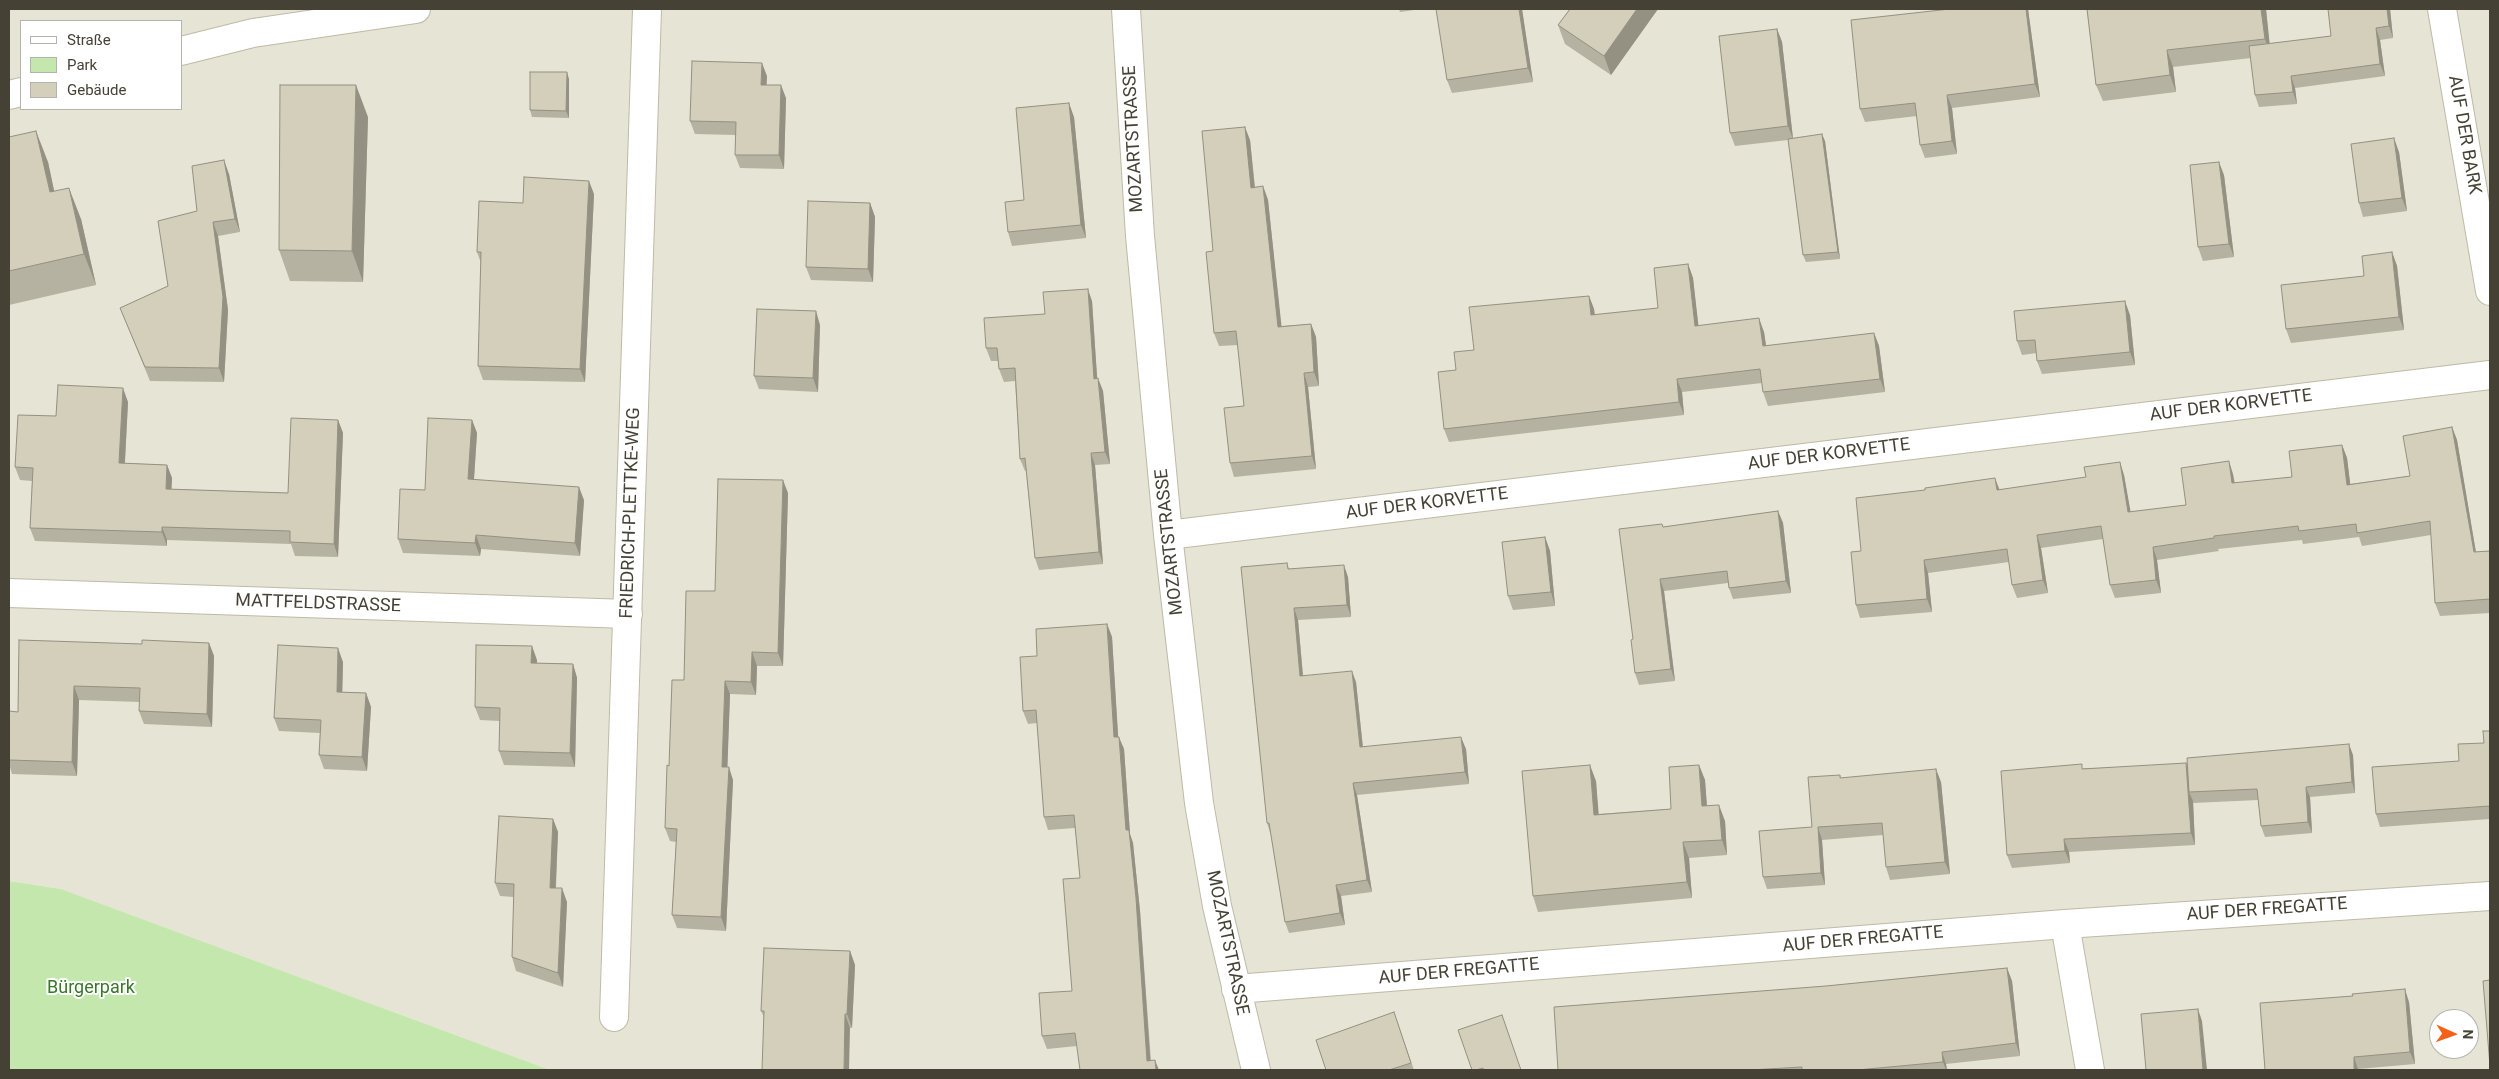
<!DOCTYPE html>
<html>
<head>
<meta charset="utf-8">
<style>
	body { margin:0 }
	#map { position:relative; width:2499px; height:1079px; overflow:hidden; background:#f3f1e6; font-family:Roboto,sans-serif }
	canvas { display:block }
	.frame { position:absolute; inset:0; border:10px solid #454235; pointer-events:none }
	.legend { position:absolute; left:20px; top:20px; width:162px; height:90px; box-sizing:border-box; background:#fff; border:1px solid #b5b3ae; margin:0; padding:6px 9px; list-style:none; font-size:15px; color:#454235 }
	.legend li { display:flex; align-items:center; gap:10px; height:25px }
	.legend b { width:25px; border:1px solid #b5b3ae }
	.north { position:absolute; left:2429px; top:1009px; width:50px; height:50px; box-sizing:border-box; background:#fff; border:1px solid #b5b3ae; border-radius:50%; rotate:92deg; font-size:14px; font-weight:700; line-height:20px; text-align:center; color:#454235 }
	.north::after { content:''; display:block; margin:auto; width:18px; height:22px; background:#f76018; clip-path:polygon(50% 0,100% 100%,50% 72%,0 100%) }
</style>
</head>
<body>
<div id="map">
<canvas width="2499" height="1079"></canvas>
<div class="frame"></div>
<ul class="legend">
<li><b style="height:6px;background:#fff"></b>Straße</li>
<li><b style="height:14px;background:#c4e7ae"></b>Park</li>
<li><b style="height:14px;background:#d4cfbb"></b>Gebäude</li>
</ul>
<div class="north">N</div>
</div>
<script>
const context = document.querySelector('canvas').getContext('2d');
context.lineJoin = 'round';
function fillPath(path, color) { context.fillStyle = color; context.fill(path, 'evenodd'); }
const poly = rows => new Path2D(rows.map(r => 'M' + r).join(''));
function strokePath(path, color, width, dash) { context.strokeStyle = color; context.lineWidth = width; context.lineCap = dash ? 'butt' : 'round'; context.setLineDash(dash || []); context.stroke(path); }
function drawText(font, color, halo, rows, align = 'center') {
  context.font = font + ' Roboto,sans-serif'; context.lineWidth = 4; context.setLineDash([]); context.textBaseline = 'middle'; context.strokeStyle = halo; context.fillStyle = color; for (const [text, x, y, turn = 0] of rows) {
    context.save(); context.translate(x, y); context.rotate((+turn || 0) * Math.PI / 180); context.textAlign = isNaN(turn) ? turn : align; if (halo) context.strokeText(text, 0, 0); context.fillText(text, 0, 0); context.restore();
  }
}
const residential = poly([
	[9,9,2490,9,2490,1070,550,1070,61,889,9,881],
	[21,21,181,21,181,109,21,109],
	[2439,1019,2469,1019,2469,1049,2439,1049]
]);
const green = poly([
	[9,881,61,889,550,1070,9,1070]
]);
const minor = poly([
	[1126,9,1140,236,1168,535,1199,803,1217,906,1256,1070],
	[2442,9,2490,291],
	[181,51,253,33,416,9],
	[9,95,21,92],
	[1168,535,2490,375],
	[9,593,628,614],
	[2065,924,2090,1070],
	[1236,989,2065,924,2490,896],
	[614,1017,647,9]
]);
const wall = poly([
	[1399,9,1421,9,1400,12],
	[1522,9,1533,82,1452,93,1447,80],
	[1570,9,1658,9,1611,75,1565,44,1558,25],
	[1950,9,2028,9,2040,97,1952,108,1957,154,1925,158,1920,145,1917,116,1865,122,1860,109],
	[2087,9,2266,9,2269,44,2331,36,2390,9,2393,38,2380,40,2385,76,2295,88,2297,104,2259,107,2255,95,2251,58,2173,67,2176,92,2103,101,2096,85],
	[1777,29,1782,42,1793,138,1825,141,1840,259,1806,262,1803,255,1788,140,1735,146,1730,133],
	[767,76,766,85,786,98,784,169,740,168,735,155,736,135,695,134,690,121],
	[569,79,569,118,532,117,530,110],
	[368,117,363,282,290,281,279,250],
	[1074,117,1086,238,1012,246,1008,232,1024,200],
	[9,137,48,162,54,191,81,219,96,285,9,305],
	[1250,140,1255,187,1263,186,1268,200,1281,326,1311,324,1316,337,1319,386,1308,387,1316,469,1234,477,1230,463,1244,406,1238,345,1219,346,1214,333,1213,251],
	[2399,152,2407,211,2363,217,2359,203],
	[229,174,240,232,218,236,228,310,224,382,150,381,120,308,168,286,197,211],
	[2224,175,2234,257,2203,261,2198,247],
	[594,194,585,382,483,380,478,366,481,263,477,252],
	[870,203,875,217,873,282,811,280,806,267],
	[2392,252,2397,266,2404,330,2291,343,2286,329,2364,276],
	[1688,264,1693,278,1698,326,1764,332,1766,346,1874,333,1879,346,1885,392,1768,406,1763,392,1762,383,1682,392,1684,415,1449,442,1444,429,1456,370,1474,350,1589,296,1594,309,1595,315,1658,308],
	[1092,301,1097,378,1103,391,1110,464,1095,465,1103,564,1039,570,1035,558,1026,471,1025,471,1020,459,1015,381,1004,382,999,369,998,361,991,361,986,348,1045,314],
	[2130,315,2135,365,2042,374,2037,361,2037,353,2022,355,2017,341],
	[820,325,818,392,759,389,754,376],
	[128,402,125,463,167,465,172,478,171,489,288,493,338,420,343,433,338,557,295,556,291,544,167,540,167,546,35,541,30,528,32,481,20,480,15,467,56,416],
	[472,420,477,433,474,479,584,500,580,556,481,549,480,556,403,553,398,539,425,490],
	[2452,427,2457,440,2476,552,2490,551,2490,613,2440,616,2435,603,2431,535,2362,546,2359,537,2303,544,2302,540,2218,549,2219,551,2157,560,2161,593,2115,598,2110,585,2103,539,2041,548,2048,593,2017,598,2012,585,2009,562,1928,573,1932,612,1860,618,1856,605,1861,551,1925,490,2000,490,2124,475,2130,512,2186,505,2233,474,2235,483,2292,477,2342,445,2347,458,2350,484,2410,476],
	[788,493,783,666,757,666,756,695,730,694,727,767,733,780,726,931,677,928,672,915,676,842,670,841,665,828,669,766,684,680],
	[1778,511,1783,523,1791,593,1733,599,1729,588,1728,583,1664,591,1675,681,1639,685,1635,673,1633,639,1664,527],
	[1545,537,1550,551,1555,606,1513,610,1508,596],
	[1287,563,1289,569,1348,577,1351,617,1298,620,1303,676,1356,682,1363,747,1466,749,1469,784,1357,795,1372,892,1341,896,1345,925,1289,933,1285,922,1271,835,1267,823],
	[1107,624,1112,637,1118,737,1124,749,1130,834,1133,843,1140,911,1151,1061,1159,1070,1077,1046,1047,1049,1042,1036,1072,991,1080,878,1075,828,1048,830,1044,817,1037,723,1028,724,1023,711,1037,656],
	[209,643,214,656,212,727,144,724,139,711,140,702,79,700,77,776,12,774,9,764,9,726,142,644],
	[537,660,536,663,573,664,577,678,575,767,504,765,499,751,500,721,480,720,475,707],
	[343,662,342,692,366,693,371,707,367,771,324,769,319,755,320,733,279,731,274,718],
	[2490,731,2490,819,2380,827,2376,814,2459,761,2484,743],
	[2353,755,2355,793,2310,797,2312,833,2265,837,2261,826,2258,800,2193,803,2193,801,2195,845,2069,852,2070,863,2012,868,2007,855,2084,768,2188,767],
	[1699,765,1705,780,1707,806,1725,821,1727,855,1689,858,1692,898,1538,912,1533,896,1596,781,1598,814,1671,809],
	[1840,775,1841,778,1941,782,1950,874,1890,880,1886,867,1883,835,1822,840,1825,885,1767,889,1763,877,1812,827],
	[553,819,558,832,556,888,567,902,563,987,516,971,512,957,514,897,500,896,495,883],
	[850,951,855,965,852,1028,764,1017,761,1011],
	[2007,968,2012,981,2020,1056,1946,1064,1947,1070,1558,1070,1826,986],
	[2409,1002,2415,1064,2358,1069,2265,1070],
	[1394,1012,1414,1070,1326,1070]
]);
const shadedWall = poly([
	[1519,9,1522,9,1533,82,1528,68],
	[1637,9,1658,9,1611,75,1604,56],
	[2026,9,2028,9,2040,97,2035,84],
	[2261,9,2266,9,2271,56,2265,39],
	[2387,9,2390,9,2393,38,2389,26],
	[2376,28,2380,40,2385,76,2380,64],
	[1777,29,1782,42,1793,139,1788,126],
	[2167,50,2173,67,2176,92,2170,75],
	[762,63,767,76,766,98,761,85],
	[567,72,569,79,569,118,566,111],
	[2291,76,2295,88,2297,104,2293,92],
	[356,85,368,117,363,282,352,251],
	[781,85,786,98,784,169,779,155],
	[1947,95,1952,108,1957,154,1952,141],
	[1069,103,1074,117,1086,238,1081,225],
	[1245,127,1250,140,1256,201,1251,188],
	[36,131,48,162,61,223,50,192],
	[1822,134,1825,141,1840,259,1838,252],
	[2394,138,2399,152,2407,211,2402,198],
	[224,160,229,174,240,232,235,219],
	[2219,162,2224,175,2234,257,2229,244],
	[589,181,594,194,585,382,580,369],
	[1263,186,1268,200,1283,340,1278,327],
	[69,188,81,219,96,285,84,254],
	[870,203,875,217,873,282,868,269],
	[213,222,218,236,228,310,224,382,219,368],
	[2392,252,2397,266,2404,330,2399,317],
	[1688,264,1693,278,1700,339,1695,326],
	[1088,289,1092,301,1098,391,1094,379],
	[1589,296,1594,309,1596,328,1591,315],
	[2125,301,2130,315,2135,365,2130,352],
	[816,311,820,325,818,392,813,378],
	[1759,318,1764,332,1768,359,1763,346],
	[1311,324,1316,337,1319,386,1314,372],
	[1874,333,1879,346,1885,392,1880,379],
	[1304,373,1308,387,1316,469,1312,456],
	[1098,378,1103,391,1110,464,1105,452],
	[1677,379,1682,392,1684,415,1679,402],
	[123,388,128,402,124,477,119,463],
	[338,420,343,433,338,557,334,544],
	[472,420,477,433,473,493,468,479],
	[2452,427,2457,440,2478,565,2474,552],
	[2342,445,2347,458,2352,498,2347,485],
	[1091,453,1095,465,1103,564,1099,552],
	[2229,461,2233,474,2236,496,2232,483],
	[2120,462,2124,475,2133,525,2128,512],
	[167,465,172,478,171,502,166,489],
	[1995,478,2000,491,1997,490],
	[783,480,788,493,783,666,778,653],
	[579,487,584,500,580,556,575,543],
	[1778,511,1783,523,1791,593,1786,581],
	[162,527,167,540,167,546,162,532],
	[476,535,481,549,480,556,475,543],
	[2037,535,2041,548,2048,593,2043,580],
	[1545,537,1550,551,1555,606,1551,592],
	[2153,547,2157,560,2161,593,2156,580],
	[1924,560,1928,573,1932,612,1927,599],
	[1344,565,1348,577,1351,617,1347,605],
	[1660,579,1664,591,1675,681,1671,669],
	[1294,608,1298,620,1304,688,1300,676],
	[1107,624,1112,637,1119,750,1114,737],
	[209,643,214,656,212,727,207,714],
	[532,646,537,660,536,677,531,663],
	[338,648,343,662,342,705,337,692],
	[752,652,757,666,756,695,751,682],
	[573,664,577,678,575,767,570,753],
	[1352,671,1356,682,1364,759,1360,747],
	[725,681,730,694,727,780,722,767],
	[74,686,79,700,77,776,72,762],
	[366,693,371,707,367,771,362,757],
	[1119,737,1124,749,1130,834,1133,843,1140,911,1151,1070,1147,1061,1126,830],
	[1461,737,1466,749,1469,784,1465,772],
	[2349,744,2353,755,2355,793,2352,782],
	[2186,763,2191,775,2189,792,2193,801,2195,845,2191,833],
	[1590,765,1596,781,1600,830,1594,815],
	[1699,765,1705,780,1708,822,1702,806],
	[729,767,733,780,726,931,721,917],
	[1936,769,1941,782,1950,874,1945,862],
	[1353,783,1357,795,1372,892,1367,880],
	[2306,787,2310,797,2312,833,2308,822],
	[1719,805,1725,821,1727,855,1722,840],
	[553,819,558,832,555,901,550,888],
	[1818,827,1822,840,1825,885,1821,873],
	[2064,839,2069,852,2070,863,2065,851],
	[1683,842,1689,858,1692,898,1687,882],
	[1336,885,1341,896,1345,925,1340,913],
	[562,888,567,902,563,987,558,973],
	[850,951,855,965,852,1028,847,1014],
	[2007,968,2012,981,2020,1056,2016,1043],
	[2405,989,2409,1002,2415,1064,2410,1052],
	[2198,1009,2202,1021,2207,1070,2203,1070],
	[845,1014,850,1028,849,1070,844,1070],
	[1942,1052,1946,1064,1947,1070,1946,1070,1943,1062],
	[2354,1057,2358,1069,2358,1070,2354,1070],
	[1155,1060,1159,1070,1156,1070]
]);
const building = poly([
	[1436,9,1519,9,1528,68,1447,80,1436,9],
	[1570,9,1637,9,1604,56,1558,25,1570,9],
	[1950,9,2026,9,2035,84,1947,95,1952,141,1920,145,1915,103,1860,109,1851,20,1950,9],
	[2087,9,2261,9,2265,39,2167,50,2170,75,2096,85,2087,9],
	[2328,9,2387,9,2389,26,2376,28,2380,64,2291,76,2293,92,2255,95,2249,46,2331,36,2328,9],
	[1777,29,1788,126,1730,133,1719,36,1777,29],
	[692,61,762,63,761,85,781,85,779,155,735,155,736,122,690,121,692,61],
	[530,72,567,72,566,111,530,110,530,72],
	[280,85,356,85,352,251,279,250,280,85],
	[1069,103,1081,225,1008,232,1005,202,1024,200,1016,108,1069,103],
	[1245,127,1251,188,1263,186,1278,327,1311,324,1314,372,1304,373,1312,456,1230,463,1224,408,1244,406,1236,331,1214,333,1206,252,1213,251,1202,131,1245,127],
	[36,131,50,192,69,188,84,254,9,271,9,137,36,131],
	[1822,134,1838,252,1803,255,1788,139,1822,134],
	[2394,138,2402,198,2359,203,2351,144,2394,138],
	[224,160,235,219,213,222,223,297,219,368,145,367,120,308,168,286,158,221,197,211,192,166,224,160],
	[2219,162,2229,244,2198,247,2190,165,2219,162],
	[524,177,589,181,580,369,478,366,481,252,477,252,479,201,523,203,524,177],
	[808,201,870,203,868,269,806,267,808,201],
	[2392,252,2399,317,2286,329,2281,285,2364,276,2362,256,2392,252],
	[1688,264,1695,326,1759,318,1763,346,1874,333,1880,379,1763,392,1760,369,1677,379,1679,402,1444,429,1438,372,1456,370,1454,352,1474,350,1469,307,1589,296,1591,315,1658,308,1654,268,1688,264],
	[1088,289,1094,379,1098,378,1105,452,1091,453,1099,552,1035,558,1025,458,1020,459,1015,368,999,369,997,348,986,348,984,318,1045,314,1043,292,1088,289],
	[2125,301,2130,352,2037,361,2035,340,2017,341,2014,311,2125,301],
	[757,309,816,311,813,378,754,376,757,309],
	[58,385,123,388,119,463,167,465,166,489,288,493,291,418,338,420,334,544,290,542,290,531,162,527,162,532,30,528,33,468,15,467,18,415,56,416,58,385],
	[428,418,472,420,468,479,579,487,575,543,476,535,475,543,398,539,400,489,425,490,428,418],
	[2452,427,2474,552,2490,551,2490,599,2435,603,2430,521,2357,533,2356,524,2299,531,2298,526,2214,536,2214,538,2153,547,2156,580,2110,585,2101,526,2037,535,2043,580,2012,585,2007,549,1924,560,1927,599,1856,605,1851,552,1861,551,1856,498,1925,490,1925,488,1995,478,1997,490,2086,477,2084,467,2120,462,2128,512,2186,505,2181,468,2229,461,2232,483,2292,477,2289,451,2342,445,2347,485,2410,476,2403,436,2452,427],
	[718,479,783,480,778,653,752,652,751,682,725,681,722,767,729,767,721,917,672,915,677,829,665,828,667,765,669,766,672,680,684,680,686,591,715,591,718,479],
	[1778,511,1786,581,1729,588,1727,571,1660,579,1671,669,1635,673,1631,640,1633,639,1619,529,1662,524,1663,527,1778,511],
	[1545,537,1551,592,1508,596,1502,542,1545,537],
	[1287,563,1288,569,1344,565,1347,605,1294,608,1300,676,1352,671,1360,747,1461,737,1465,772,1353,783,1367,880,1336,885,1340,913,1285,922,1269,823,1267,823,1241,567,1287,563],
	[1107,624,1114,737,1119,737,1126,830,1129,830,1136,898,1147,1061,1155,1060,1156,1070,1080,1070,1075,1033,1042,1036,1039,993,1072,991,1063,879,1080,878,1074,815,1044,817,1036,710,1023,711,1020,657,1037,656,1036,629,1107,624],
	[19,640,142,644,142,640,209,643,207,714,139,711,140,688,74,686,72,762,9,760,9,711,18,712,19,640],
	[278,645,338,648,337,692,366,693,362,757,319,755,321,720,274,718,278,645],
	[476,645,532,646,531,663,573,664,570,753,499,751,500,708,475,707,476,645],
	[2483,731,2490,731,2490,806,2376,814,2372,767,2459,761,2458,744,2484,743,2483,731],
	[2349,744,2352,782,2306,787,2308,822,2261,826,2257,789,2189,792,2187,758,2349,744],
	[2186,763,2191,833,2064,839,2065,851,2007,855,2001,771,2082,764,2082,769,2186,763],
	[1590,765,1594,815,1671,809,1669,767,1699,765,1702,806,1719,805,1722,840,1683,842,1687,882,1533,896,1522,771,1590,765],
	[1936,769,1945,862,1886,867,1882,823,1818,827,1821,873,1763,877,1759,831,1812,827,1808,777,1840,775,1840,778,1936,769],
	[499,816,553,819,550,888,562,888,558,973,512,957,514,884,495,883,499,816],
	[764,948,850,951,847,1014,845,1014,844,1070,762,1070,764,1011,761,1011,764,948],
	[2007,968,2016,1043,1942,1052,1943,1062,1857,1070,1802,1070,1802,1067,1750,1070,1558,1070,1554,1007,1826,986,2007,968],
	[2490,980,2490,1066,2483,981,2490,980],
	[2405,989,2410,1052,2354,1057,2354,1070,2265,1070,2260,1003,2353,996,2352,994,2405,989],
	[2198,1009,2203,1070,2146,1070,2141,1014,2198,1009],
	[1394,1012,1411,1063,1389,1070,1326,1070,1316,1040,1394,1012],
	[1502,1015,1521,1070,1484,1070,1483,1068,1476,1070,1472,1070,1458,1030,1502,1015]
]);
const streetNames = [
	["AUF DER BARK",2464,135,80],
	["MOZARTSTRASSE",1134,139,-93],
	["AUF DER KORVETTE",2231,406,-7],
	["AUF DER KORVETTE",1829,455,-7],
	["AUF DER KORVETTE",1427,504,-7],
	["FRIEDRICH-PLETTKE-WEG",631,513,-88],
	["MOZARTSTRASSE",1170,542,-96],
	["MATTFELDSTRASSE",318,604,2],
	["AUF DER FREGATTE",2267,910,-4],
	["AUF DER FREGATTE",1863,940,-5],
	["MOZARTSTRASSE",1227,943,78],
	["AUF DER FREGATTE",1459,972,-5]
];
const parkNames = [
	["Bürgerpark",91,988]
];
fillPath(residential, '#e6e4d4');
fillPath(green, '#c4e7ae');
strokePath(minor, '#bebaa8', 30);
strokePath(minor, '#fff', 28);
fillPath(wall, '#b6b2a1');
fillPath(shadedWall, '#949183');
fillPath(building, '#d4cfbb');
strokePath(building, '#949183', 1);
drawText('18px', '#454235', '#fff', streetNames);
drawText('18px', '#397629', '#fff', parkNames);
</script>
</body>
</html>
